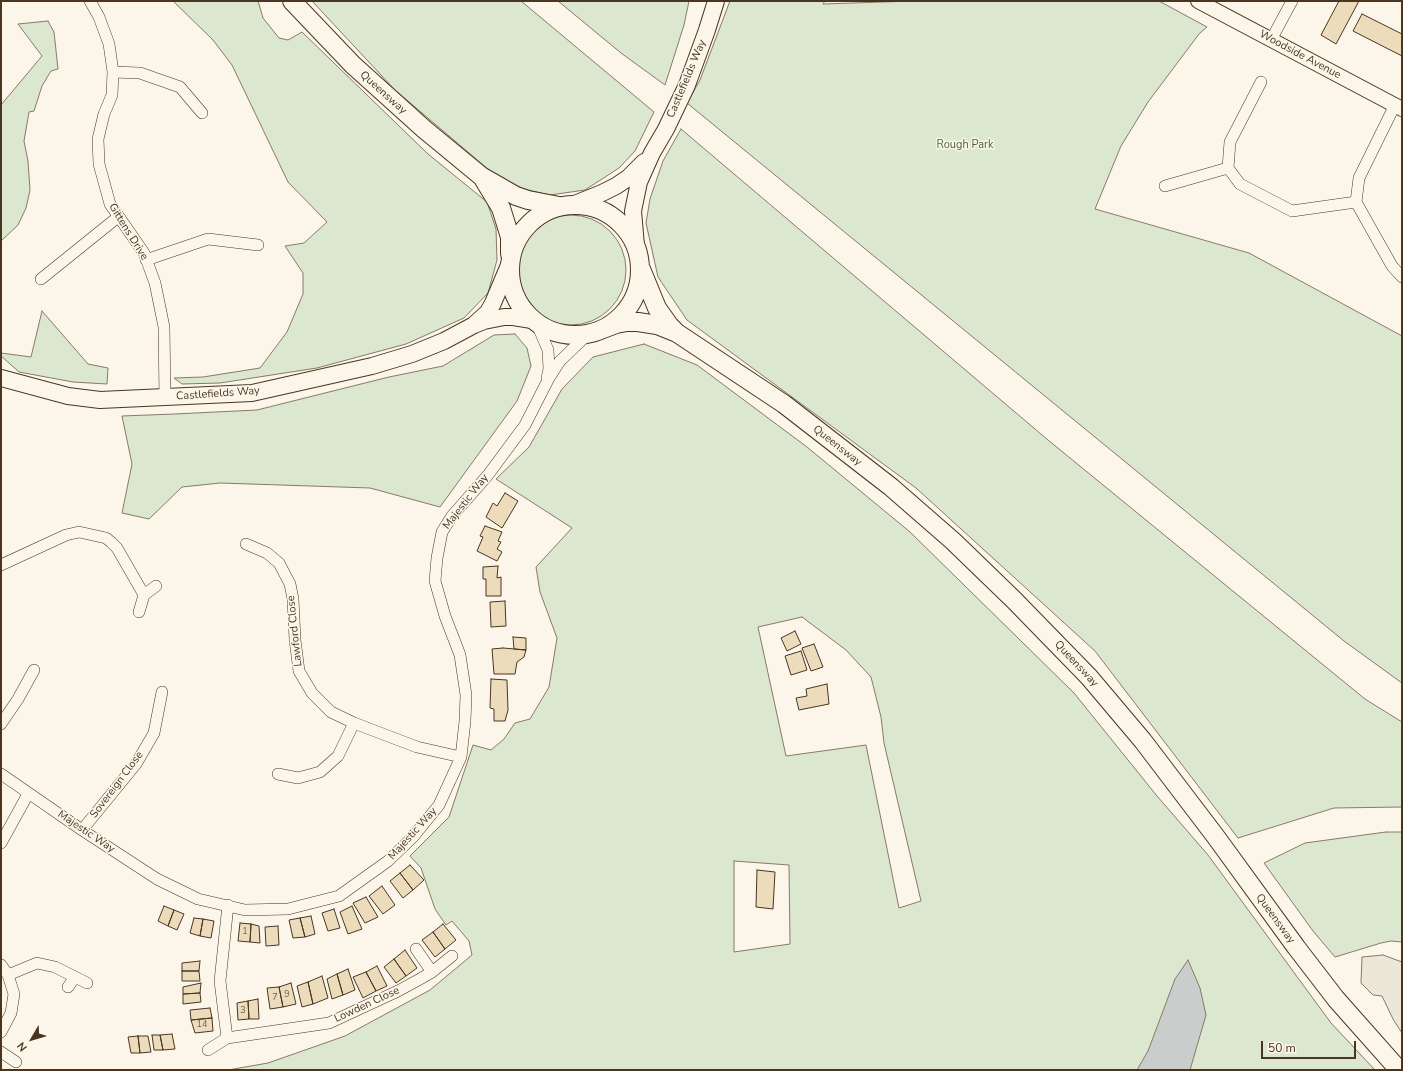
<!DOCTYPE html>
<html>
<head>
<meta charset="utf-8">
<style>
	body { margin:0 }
	#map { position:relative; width:1403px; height:1071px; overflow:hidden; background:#fbf6e9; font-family:"Nunito Sans",sans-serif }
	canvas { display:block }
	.frame { position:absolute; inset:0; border:2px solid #4a3520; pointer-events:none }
	.north { position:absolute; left:12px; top:1019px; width:40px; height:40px; -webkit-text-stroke:3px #fbf6e9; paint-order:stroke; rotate:232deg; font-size:11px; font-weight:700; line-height:16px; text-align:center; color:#4a3520 }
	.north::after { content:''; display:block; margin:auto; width:14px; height:18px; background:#4a3520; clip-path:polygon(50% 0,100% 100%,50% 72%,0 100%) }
	.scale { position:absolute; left:1261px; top:1041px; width:95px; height:18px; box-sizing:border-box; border:2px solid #4a3520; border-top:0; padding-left:5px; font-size:12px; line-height:14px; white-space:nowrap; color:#4a3520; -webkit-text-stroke:3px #fbf6e9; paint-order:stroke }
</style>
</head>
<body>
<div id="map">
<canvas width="1403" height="1071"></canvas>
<div class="frame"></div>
<div class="north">N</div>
<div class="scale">50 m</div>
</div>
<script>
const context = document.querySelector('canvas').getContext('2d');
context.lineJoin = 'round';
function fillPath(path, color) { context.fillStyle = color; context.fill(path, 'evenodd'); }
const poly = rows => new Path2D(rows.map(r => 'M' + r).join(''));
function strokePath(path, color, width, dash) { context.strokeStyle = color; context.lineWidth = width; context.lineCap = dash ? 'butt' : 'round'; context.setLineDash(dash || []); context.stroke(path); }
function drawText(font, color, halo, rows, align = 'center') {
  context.font = font + ' "Nunito Sans",sans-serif'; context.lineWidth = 3; context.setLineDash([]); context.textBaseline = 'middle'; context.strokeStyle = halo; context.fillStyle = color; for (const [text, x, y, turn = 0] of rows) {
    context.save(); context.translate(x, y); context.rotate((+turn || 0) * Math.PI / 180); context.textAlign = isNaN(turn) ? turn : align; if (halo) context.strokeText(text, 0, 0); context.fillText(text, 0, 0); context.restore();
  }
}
const green = poly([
	[173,1,258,1,263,18,279,38,288,40,302,32,428,154,487,202,496,229,497,260,488,293,464,318,406,344,317,368,220,383,182,384,174,378,203,377,260,368,287,332,303,294,303,273,285,246,304,243,327,222,288,182,232,65,213,40,173,1],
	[312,1,521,1,654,112,635,151,619,168,585,190,550,195,528,190,502,181,395,90,312,1],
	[558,1,689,1,684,25,665,85,621,53,558,1],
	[730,1,825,1,823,4,913,1,1159,1,1207,27,1199,34,1148,102,1121,146,1095,209,1249,253,1402,336,1402,683,1344,641,687,103,700,80,730,1],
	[48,21,54,32,58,69,51,71,42,86,34,111,29,112,24,141,28,161,30,190,26,208,18,225,1,241,1,105,42,56,18,24,48,21],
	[681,129,1048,440,1365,699,1402,722,1402,807,1334,808,1238,838,1095,651,916,488,687,320,658,277,646,223,650,199,663,161,681,129],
	'516 270a55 55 0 1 1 110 0a55 55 0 1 1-110 0Z',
	[42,311,88,364,108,368,107,384,73,382,19,372,1,356,1,353,31,357,42,311],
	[515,334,527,348,531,366,517,401,440,507,370,488,220,483,182,487,149,519,122,513,132,464,122,416,174,414,257,410,389,377,443,366,494,335,515,334],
	[644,344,697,365,807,447,910,532,1074,693,1157,796,1208,855,1331,1023,1375,1070,228,1070,268,1063,345,1036,430,990,472,955,469,941,452,921,446,925,435,909,421,868,410,856,449,817,473,745,491,750,504,739,515,723,530,719,549,687,557,638,540,592,536,567,572,528,496,479,529,447,562,389,593,357,644,344],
	[802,617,846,650,871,677,881,717,884,743,921,901,899,908,866,745,786,756,758,627,802,617],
	[734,861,789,865,790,944,734,952,734,861],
	[1386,832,1402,832,1402,942,1391,941,1381,943,1335,957,1313,931,1264,863,1305,843,1386,832]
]);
const parking = poly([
	[1383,955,1402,962,1402,1033,1393,1019,1382,996,1373,995,1361,983,1362,957,1383,955]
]);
const water = poly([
	[1188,960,1200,988,1206,1015,1190,1070,1137,1070,1148,1051,1175,979,1188,960]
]);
const building = poly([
	[1339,1,1359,1,1336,44,1321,35,1339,1],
	[1362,14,1402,34,1402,56,1353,31,1362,14],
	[505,493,518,501,502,528,486,517,493,503,497,506,505,493],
	[485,526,502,532,498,541,501,542,497,549,502,552,497,561,477,551,483,537,480,536,485,526],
	[498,566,497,578,501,577,501,596,486,596,486,579,483,579,483,567,498,566],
	[505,601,506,626,491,627,490,602,505,601],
	[795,631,801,644,787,651,781,638,795,631],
	[513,637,526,638,526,650,514,649,513,637],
	[814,644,823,667,811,671,802,648,814,644],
	[503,648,526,650,524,657,517,662,515,674,494,674,492,649,503,648],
	[801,651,807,670,791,675,785,656,801,651],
	[491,679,507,680,508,710,505,721,494,721,494,709,490,708,491,679],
	[827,684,829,704,799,710,796,698,807,696,806,689,827,684],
	[410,865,424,880,413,890,400,873,410,865],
	[757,870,775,872,773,909,756,907,757,870],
	[400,873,413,890,403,898,390,881,400,873],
	[382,886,395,905,383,914,369,896,382,886],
	[366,897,378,917,365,923,353,903,366,897],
	[164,906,174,910,168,926,158,921,164,906],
	[352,906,362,929,348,934,340,912,352,906],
	[334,909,340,928,328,931,322,913,334,909],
	[174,910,184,914,177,930,168,926,174,910],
	[311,916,315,934,305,937,300,918,311,916],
	[194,918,203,919,200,936,190,933,194,918],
	[300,918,305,937,293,938,289,920,300,918],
	[203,919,214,921,211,938,200,936,203,919],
	[240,923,251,924,250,942,238,941,240,923],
	[251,924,259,926,260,943,250,942,251,924],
	[443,924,456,940,445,949,433,932,443,924],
	[278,926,279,945,266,946,265,927,278,926],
	[433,932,445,949,435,957,422,940,433,932],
	[405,950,417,968,406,976,394,959,405,950],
	[394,959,406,976,396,983,384,967,394,959],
	[200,961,199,971,182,971,182,963,200,961],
	[377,966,387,986,376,991,366,972,377,966],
	[348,969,355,990,343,995,337,974,348,969],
	[182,971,199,971,200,981,182,981,182,971],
	[366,972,376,991,363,998,353,977,366,972],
	[337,974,343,995,332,999,327,979,337,974],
	[322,976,328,998,313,1004,308,982,322,976],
	[308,982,313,1004,302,1007,297,986,308,982],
	[201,983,200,993,183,994,183,987,201,983],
	[291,983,296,1004,283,1007,279,987,291,983],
	[279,987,283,1007,270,1009,267,988,279,987],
	[200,993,201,1002,183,1004,183,994,200,993],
	[258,999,259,1019,249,1019,248,1001,258,999],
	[248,1001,249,1019,238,1020,237,1003,248,1001],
	[210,1008,212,1018,191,1020,190,1010,210,1008],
	[212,1018,213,1031,195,1033,191,1020,212,1018],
	[172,1034,175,1049,163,1050,160,1035,172,1034],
	[152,1035,160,1035,163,1050,154,1050,152,1035],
	[138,1036,140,1053,131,1053,128,1037,138,1036],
	[138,1036,148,1036,151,1052,140,1053,138,1036]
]);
const minor = poly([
	[90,1,99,17,109,44,113,72,112,95,104,114,98,139,99,164,110,204,144,253,155,283,164,327,165,398],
	[1271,40,1292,1],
	[113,72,140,73,180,87,202,113],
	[1261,82,1230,142,1228,168,1240,184,1292,211,1356,202],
	[1395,105,1359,178,1356,202,1392,266,1402,277],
	[1165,186,1228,168],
	[146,260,208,239,258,245],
	[41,279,118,217],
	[537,324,548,350,549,369,547,378],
	[246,544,267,553,279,563,290,584,293,599,295,640,299,671,312,693,331,712,354,723,417,747,461,757],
	[1,565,66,535,79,532,106,538,111,542,117,548,144,595,156,586],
	[139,612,144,595],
	[1,724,18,699,34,670],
	[1,774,82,830,157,879,198,899,245,910,288,909,339,896,388,861,413,837,439,805,461,757,465,721,466,695,460,655,445,616,435,581,437,558,442,532,452,516,488,475,525,425,549,378,560,361,583,339,592,333],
	[278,774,298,778,320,772,338,756,354,723],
	[82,830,136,764,154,733,162,692],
	[1,843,28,794],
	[228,905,220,981,227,1038,329,1023,398,991,420,979,432,972,452,956],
	[416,949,432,972],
	[1,965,8,975,14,994,11,1013,1,1032],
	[8,975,37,963,55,967,87,983],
	[68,987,75,977],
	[208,1050,227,1038],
	[1,1052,16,1062]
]);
const tertiary = poly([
	[1198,1,1402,109]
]);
const secondary = poly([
	[572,205,602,193,616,186,628,178,644,162],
	[636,246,633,211,639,182,652,153,666,129,687,85,707,30,716,1],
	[475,324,488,312,493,303,509,265],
	[1,378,68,396,100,400,252,393,372,366,412,354,444,341,474,325,484,321,504,317,513,317,532,320]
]);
const primary = poly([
	[292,1,353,65,424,129,481,176,516,196,528,200,559,206],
	[484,180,501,208,510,237,510,254],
	'510 270a65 65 0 1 1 130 0a65 65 0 1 1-130 0Z',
	[641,269,657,308,669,325,675,331],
	[603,329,616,324,627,322,638,322,657,325,677,333,784,404,891,487,953,541,1014,600,1089,677,1143,741,1216,837,1296,947,1336,999,1399,1070]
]);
const numberNames = [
	["1",245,932],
	["9",287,995],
	["7",275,998],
	["3",243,1011],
	["14",202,1025]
];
const streetNames = [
	["Woodside Avenue",1300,55,28],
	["Castlefields Way",687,79,-67],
	["Queensway",383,93,42],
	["Gittens Drive",128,232,58],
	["Castlefields Way",218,394,-4],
	["Queensway",837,446,38],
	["Majestic Way",466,502,-52],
	["Lawford Close",295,631,-96],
	["Queensway",1076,664,47],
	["Sovereign Close",117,785,-53],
	["Majestic Way",86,832,34],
	["Majestic Way",413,834,-48],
	["Queensway",1275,919,54],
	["Lowden Close",367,1005,-25]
];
const parkNames = [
	["Rough Park",965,145]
];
fillPath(green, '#dce7d0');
strokePath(green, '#887966', 1);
fillPath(parking, '#ede7d9');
strokePath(parking, '#887966', 1);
fillPath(water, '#c9cecd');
strokePath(water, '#887966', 1);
fillPath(building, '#ecdcbc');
strokePath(building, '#4a3520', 1);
strokePath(minor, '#4a3520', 12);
strokePath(tertiary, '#4a3520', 16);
strokePath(secondary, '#4a3520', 18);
strokePath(primary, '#4a3520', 20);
strokePath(minor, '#fbf6e9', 11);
strokePath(tertiary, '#fbf6e9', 14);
strokePath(secondary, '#fbf6e9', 16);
strokePath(primary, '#fbf6e9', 18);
drawText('9px', '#725f47', null, numberNames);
drawText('11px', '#4a3520', '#fbf6e9', streetNames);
drawText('11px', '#436837', '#fbf6e9', parkNames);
</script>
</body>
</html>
